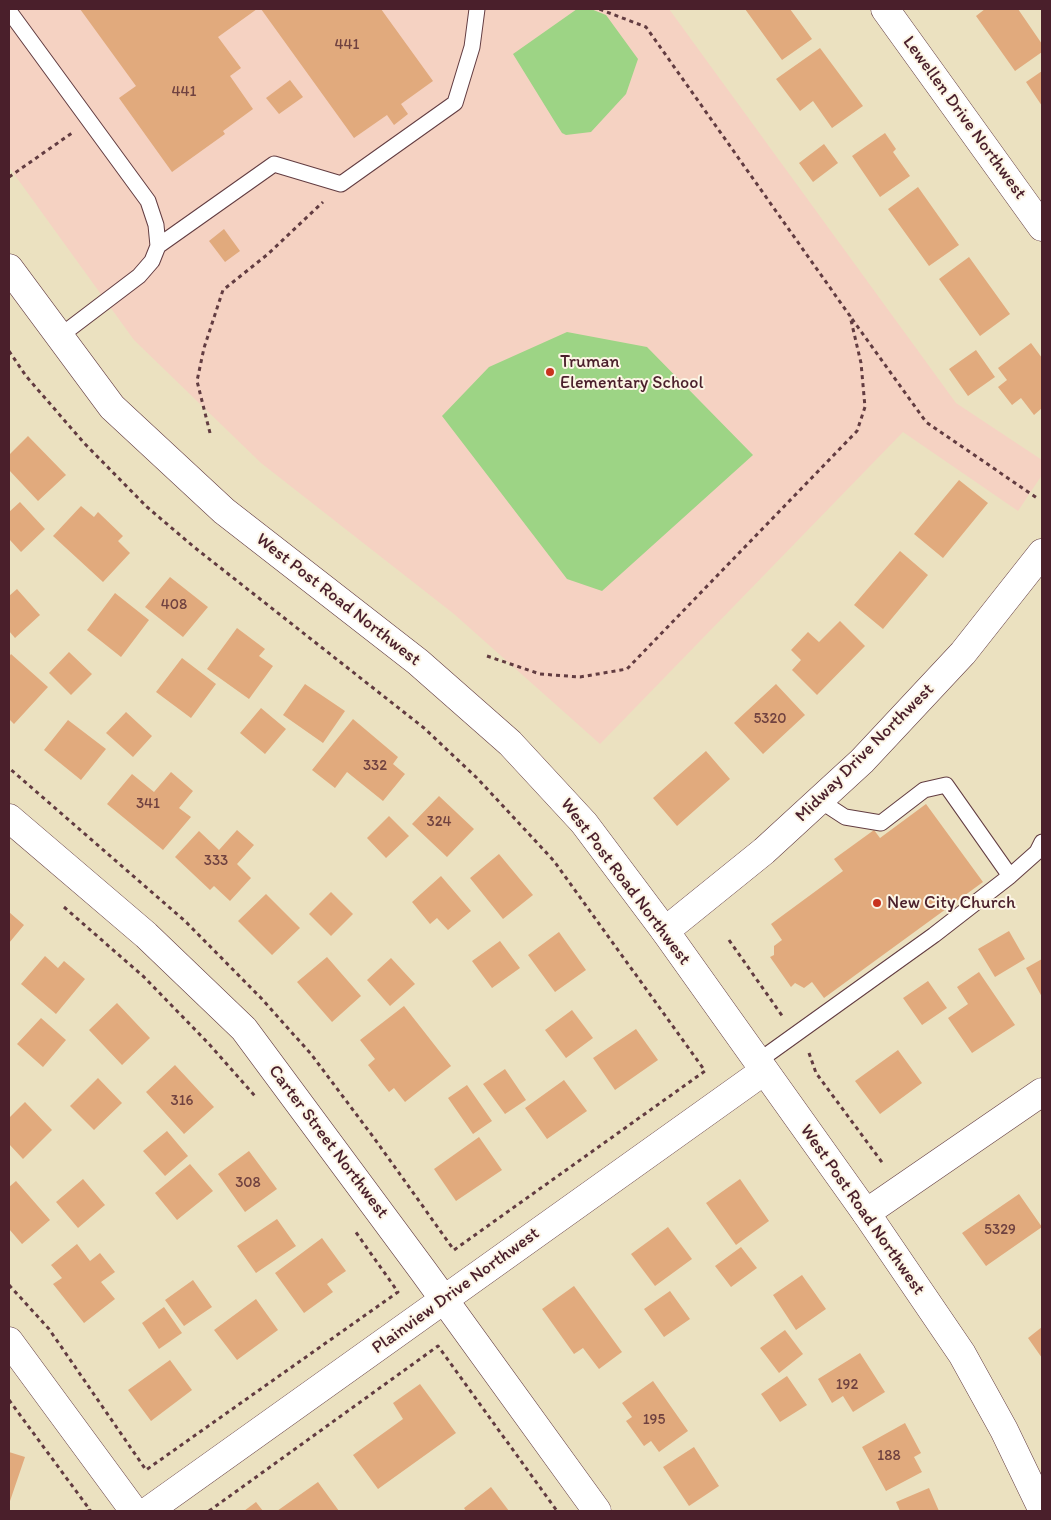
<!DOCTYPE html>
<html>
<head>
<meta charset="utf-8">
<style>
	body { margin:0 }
	#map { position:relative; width:1051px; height:1520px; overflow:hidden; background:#ebe1c0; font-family:Itim,sans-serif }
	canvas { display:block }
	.frame { position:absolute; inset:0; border:10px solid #4a1f2b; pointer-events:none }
</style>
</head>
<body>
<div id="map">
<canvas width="1051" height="1520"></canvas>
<div class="frame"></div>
</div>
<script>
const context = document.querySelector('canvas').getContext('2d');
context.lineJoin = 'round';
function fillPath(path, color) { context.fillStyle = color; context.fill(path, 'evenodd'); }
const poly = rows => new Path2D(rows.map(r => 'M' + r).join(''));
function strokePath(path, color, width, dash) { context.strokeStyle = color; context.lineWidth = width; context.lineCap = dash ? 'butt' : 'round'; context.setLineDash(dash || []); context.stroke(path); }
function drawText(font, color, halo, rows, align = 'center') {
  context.font = font + ' Itim,sans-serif'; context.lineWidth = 4; context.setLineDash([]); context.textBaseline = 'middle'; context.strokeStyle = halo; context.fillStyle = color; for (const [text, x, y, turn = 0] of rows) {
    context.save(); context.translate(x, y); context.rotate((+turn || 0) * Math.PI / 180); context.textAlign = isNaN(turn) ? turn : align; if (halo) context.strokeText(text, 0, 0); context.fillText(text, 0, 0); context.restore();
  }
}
const built = poly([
	[9,9,669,9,956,403,1042,460,1042,475,1018,511,903,432,600,744,454,614,261,463,134,340,9,167]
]);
const green = poly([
	[577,9,591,9,606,15,638,59,626,94,591,132,566,135,562,133,555,122,513,54],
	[567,332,647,347,753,455,602,591,567,579,442,416,489,367]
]);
const building = poly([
	[80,9,257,9,218,37,241,68,230,76,253,109,223,131,225,134,172,172,119,98,136,86],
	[261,9,381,9,433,81,401,104,408,114,394,125,387,115,354,138],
	[745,9,790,9,812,39,782,60],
	[985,9,1018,9,1042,44,1042,52,1015,71,976,16],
	[820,48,863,106,832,128,813,101,800,111,776,79],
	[1042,71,1042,106,1026,82],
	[290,80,303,97,279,114,266,98],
	[885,133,896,149,893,152,910,176,880,197,852,156],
	[824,144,838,163,813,182,799,163],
	[918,187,959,245,929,266,888,209],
	[224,229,240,251,225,262,209,241],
	[969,257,1010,314,980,336,939,279],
	[1031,343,1042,358,1042,408,1034,415,1021,398,1012,405,998,387,1007,380,998,368],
	[976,350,995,377,968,396,949,369],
	[28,436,66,475,38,501,9,470,9,455],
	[959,480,988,503,943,558,914,534],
	[20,502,45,529,21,552,9,539,9,512],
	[81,506,94,517,98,512,123,536,118,541,130,553,103,582,53,536],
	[900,551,928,575,883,629,854,605],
	[170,577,208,607,183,637,145,607],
	[17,589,40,615,15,638,9,631,9,596],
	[115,593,149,620,121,657,87,630],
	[840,621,865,646,817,695,792,670,801,660,791,650,808,632,819,642],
	[237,628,265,649,259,656,273,666,249,699,207,669],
	[69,652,92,674,71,695,49,673],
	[11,654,48,687,14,724,9,719,9,657],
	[182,658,216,684,191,718,156,692],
	[305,684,345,711,323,743,283,715],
	[776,684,805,715,763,754,734,723],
	[261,708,286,729,265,754,240,733],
	[126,712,152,736,133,757,106,733],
	[353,719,398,757,393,764,405,774,383,801,347,772,335,788,312,770],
	[68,720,106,749,81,780,44,750],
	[706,751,730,779,677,826,653,798],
	[171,772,193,791,179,808,191,817,163,850,107,804,132,774,154,792],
	[439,796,474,829,447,857,412,824],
	[926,804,983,882,824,998,812,982,804,988,795,983,791,987,770,957,774,955,774,946,782,940,771,924,843,871,834,859,874,830,880,838],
	[389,816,409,836,386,858,367,838],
	[237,830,254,845,237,864,251,878,230,901,214,886,210,890,175,857,199,831,219,850],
	[499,854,533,895,503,919,470,878],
	[441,876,471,911,448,930,437,918,430,924,412,902],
	[331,892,353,914,331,936,309,914],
	[266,894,300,928,272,955,238,921],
	[9,912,24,925,9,943],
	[1009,931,1025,959,995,977,978,949],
	[559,932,586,970,555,992,528,955],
	[500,941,520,968,492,988,472,961],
	[45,956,58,968,64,961,85,979,56,1014,21,984],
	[327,957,361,996,332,1022,297,982],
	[391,958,415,984,390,1006,367,980],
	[1042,959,1042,997,1026,968],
	[979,972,1015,1025,972,1053,948,1018,968,1004,957,987],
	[928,981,947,1008,922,1025,903,998],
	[117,1003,150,1038,122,1065,89,1030],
	[404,1006,451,1066,405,1102,394,1088,389,1092,368,1065,375,1059,360,1040],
	[572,1010,593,1038,566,1058,545,1030],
	[41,1018,66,1040,43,1067,17,1044],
	[636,1029,658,1060,615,1090,593,1058],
	[898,1050,922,1083,880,1114,855,1081],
	[175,1065,214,1107,184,1134,146,1092],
	[505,1069,526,1100,505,1114,483,1084],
	[98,1078,122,1103,94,1130,70,1106],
	[564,1080,587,1111,547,1139,525,1108],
	[467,1085,492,1121,473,1134,448,1098],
	[25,1102,52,1130,23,1159,9,1144,9,1118],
	[167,1131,188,1156,165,1176,143,1151],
	[479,1137,502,1170,456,1201,434,1169],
	[249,1151,277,1189,245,1212,218,1174],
	[190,1164,213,1191,177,1220,155,1193],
	[83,1179,105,1205,78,1228,56,1202],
	[740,1179,769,1221,736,1245,706,1203],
	[16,1181,50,1220,22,1244,9,1229,9,1187],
	[1019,1194,1042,1227,986,1266,962,1233],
	[277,1219,296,1246,256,1273,237,1246],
	[668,1227,692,1259,655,1286,631,1254],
	[322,1238,346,1271,327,1284,333,1292,304,1313,275,1273],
	[77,1244,90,1261,100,1253,115,1272,101,1282,115,1299,84,1323,53,1284,62,1278,51,1265],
	[741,1247,757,1268,731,1287,715,1266],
	[802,1275,826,1309,796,1330,773,1295],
	[193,1280,212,1307,184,1326,165,1300],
	[574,1286,622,1352,599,1369,583,1348,574,1354,542,1309],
	[670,1291,690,1319,664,1337,644,1309],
	[256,1299,278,1330,237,1360,214,1330],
	[164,1307,182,1333,159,1349,142,1323],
	[1042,1327,1042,1358,1028,1338],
	[785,1330,803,1354,779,1373,760,1348],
	[860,1353,885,1392,853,1412,843,1396,832,1403,818,1379],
	[170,1360,192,1390,151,1421,128,1390],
	[787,1376,807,1405,780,1422,761,1394],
	[653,1381,688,1431,659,1452,651,1441,644,1446,626,1421,632,1417,622,1403],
	[420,1384,456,1433,378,1489,353,1455,403,1419,393,1403],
	[905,1423,921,1453,914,1457,922,1472,886,1491,862,1447],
	[694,1447,719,1486,689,1506,663,1467],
	[9,1452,25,1457,9,1504],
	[318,1482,339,1511,277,1511],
	[491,1487,509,1511,466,1511,464,1508],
	[929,1488,939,1511,900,1511,896,1502],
	[256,1502,263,1511,244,1511]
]);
const path = poly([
	[9,177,72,133],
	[852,319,926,422,1037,498],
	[9,351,26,376,84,443,147,507,194,547,424,728,477,778,554,861,705,1071,454,1250,374,1138,311,1054,261,998,185,921,9,768],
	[210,433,197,381,204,348,223,290,268,254,323,202],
	[487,656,540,674,580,677,627,669,857,431,865,407,861,363,850,316,646,27,599,9],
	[64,907,144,977,209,1044,255,1096],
	[729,940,783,1017],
	[809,1053,816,1073,884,1165],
	[9,1285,49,1329,146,1470,398,1292,355,1231],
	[9,1400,90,1510,88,1511],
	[209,1511,438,1346,557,1511]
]);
const lane = poly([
	[9,11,148,201,156,225,158,246,152,261,139,276,60,336],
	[158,246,274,164,341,184,455,103,472,47,477,9],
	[819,800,845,817,881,823,924,790,946,785,1010,876],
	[757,1062,934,935,1010,876,1037,852,1042,842]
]);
const street = poly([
	[885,9,1042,227],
	[9,818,146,935,244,1029,424,1272,597,1511],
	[665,931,764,851,862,761,963,653,1042,553],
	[866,1213,1042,1092],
	[9,1341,134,1511],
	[148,1511,764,1071]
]);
const secondary = poly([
	[9,268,112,407,224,511,418,662,510,743,584,823,665,931,866,1213,962,1354,1004,1430,1042,1509]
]);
const markers = [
	[550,372,5,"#c8321e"],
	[877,903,5,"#c8321e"]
];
const numberNames = [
	["441",347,45],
	["441",184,92],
	["408",174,605],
	["5320",770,719],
	["332",375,766],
	["341",148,804],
	["324",439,822],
	["333",216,861],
	["316",182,1101],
	["308",248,1183],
	["5329",1000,1230],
	["192",847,1385],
	["195",654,1420],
	["188",889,1456]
];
const streetNames = [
	["Lewellen Drive Northwest",964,118,54],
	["West Post Road Northwest",338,600,38],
	["Midway Drive Northwest",865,753,-45],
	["West Post Road Northwest",625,882,53],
	["Carter Street Northwest",328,1142,53],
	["West Post Road Northwest",862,1210,55],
	["Plainview Drive Northwest",456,1291,-36]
];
const poiNames = [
	["Truman",560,362],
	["Elementary School",560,383],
	["New City Church",887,903]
];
fillPath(built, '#f5d2c2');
fillPath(green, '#9dd485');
fillPath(building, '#e1aa7d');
strokePath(lane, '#623c41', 17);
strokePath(street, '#623c41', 29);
strokePath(secondary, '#623c41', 29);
strokePath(path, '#623c41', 3, [4, 4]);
strokePath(lane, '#fff', 15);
strokePath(street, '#fff', 28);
strokePath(secondary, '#fff', 28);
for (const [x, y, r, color] of markers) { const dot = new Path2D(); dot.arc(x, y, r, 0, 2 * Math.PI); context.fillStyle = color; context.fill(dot); strokePath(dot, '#fcf5e5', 2); }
drawText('15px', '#704240', null, numberNames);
drawText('18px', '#4a1f2b', '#fcf5e5', streetNames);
drawText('18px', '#4a1f2b', '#fcf5e5', poiNames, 'left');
</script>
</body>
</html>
